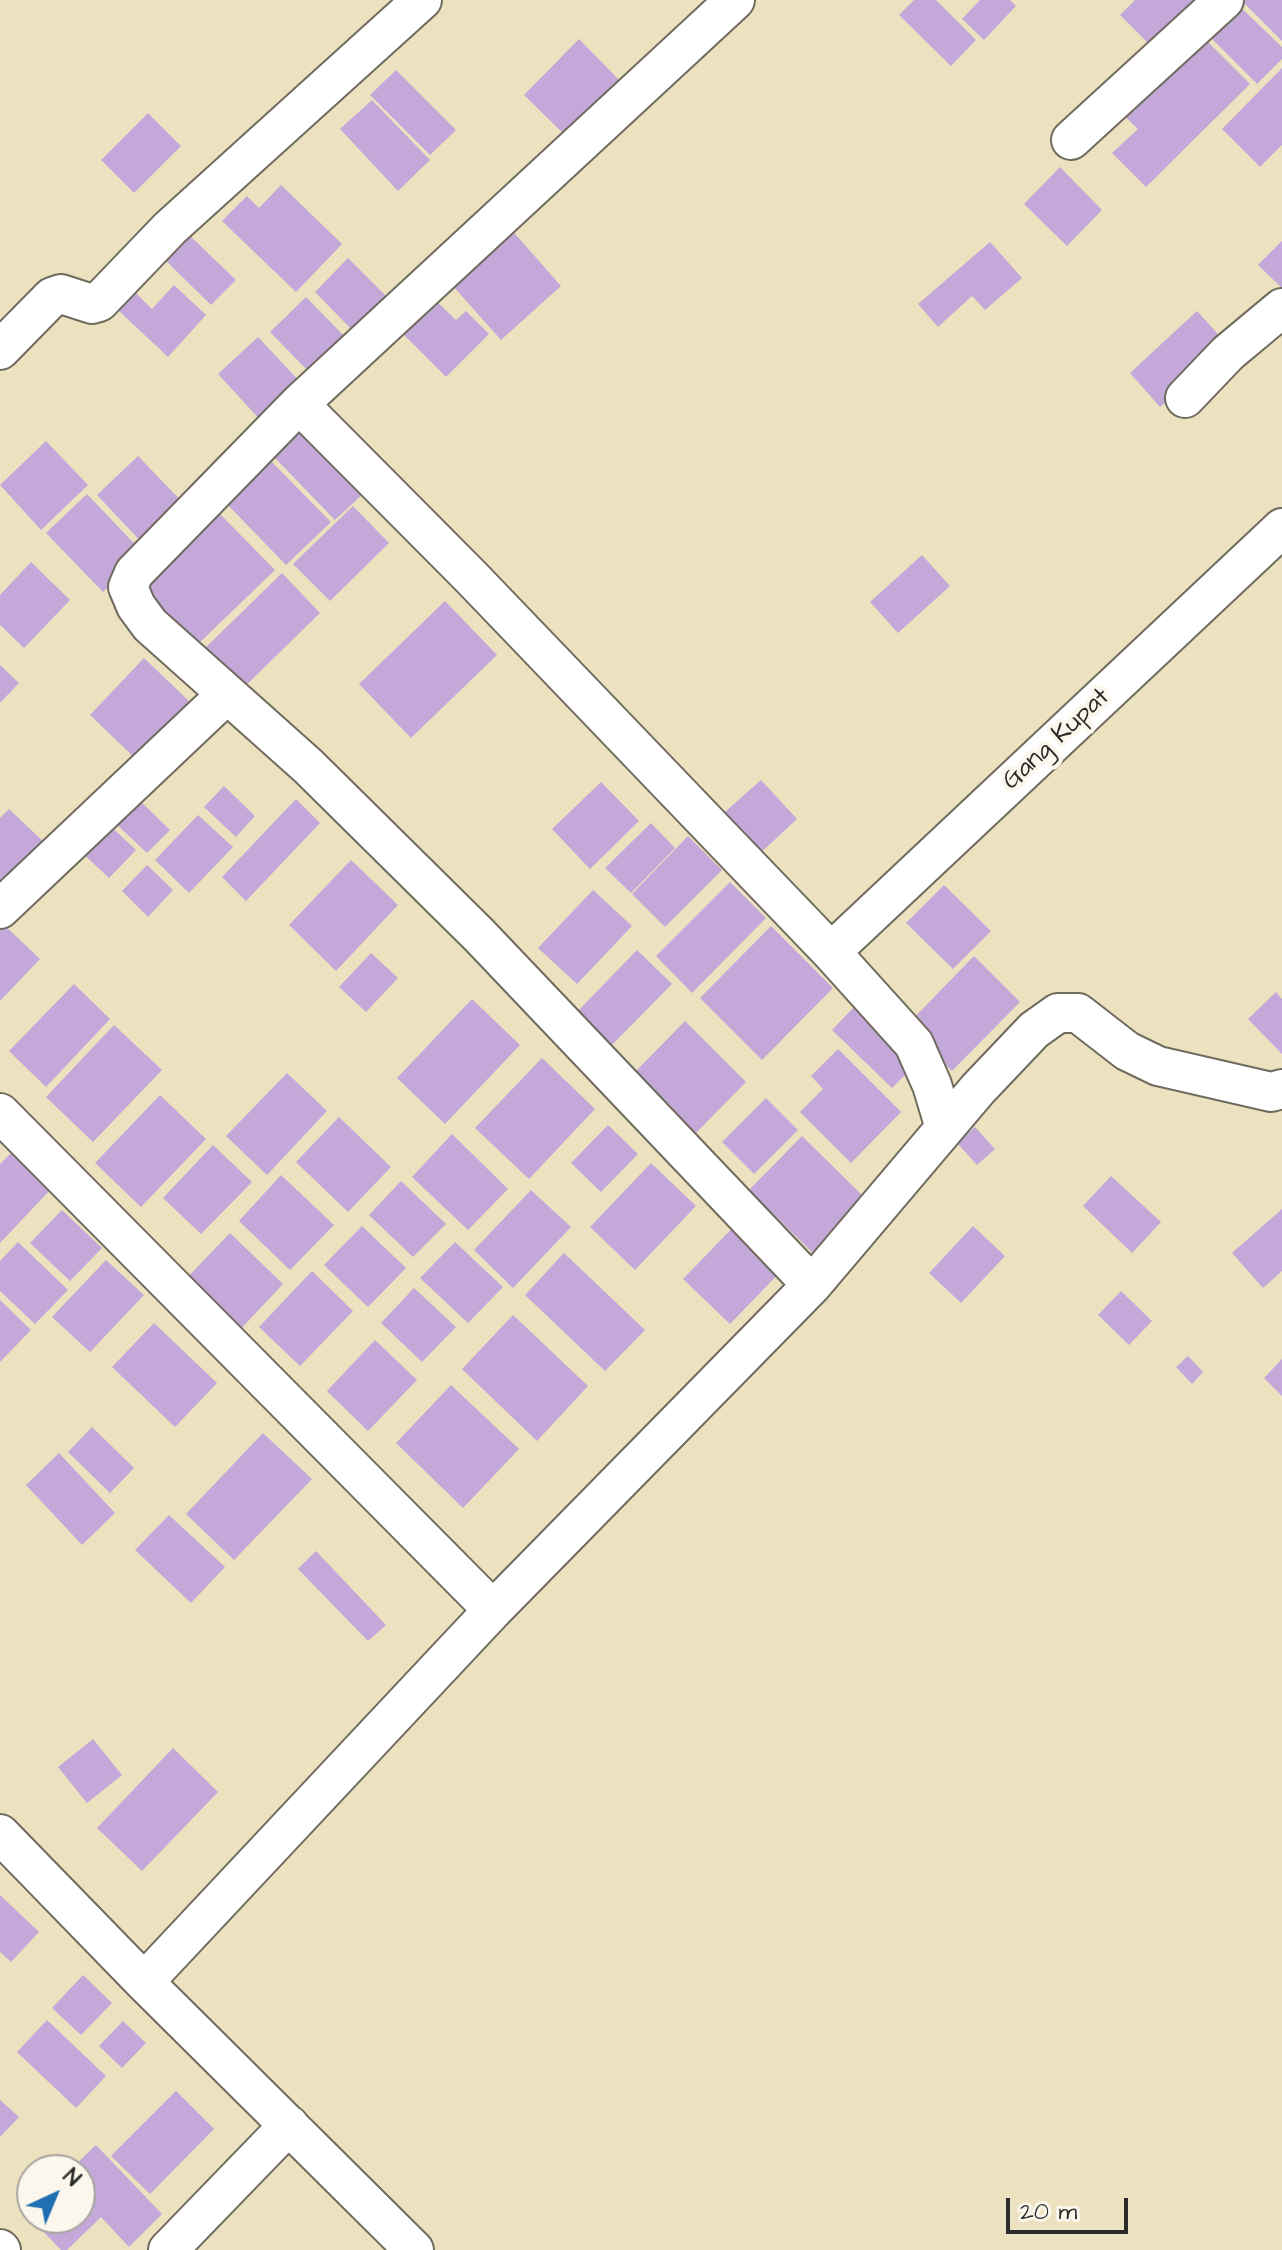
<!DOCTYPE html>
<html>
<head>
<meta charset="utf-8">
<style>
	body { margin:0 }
	#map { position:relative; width:1282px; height:2250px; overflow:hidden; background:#ece2c0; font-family:"Architects Daughter",sans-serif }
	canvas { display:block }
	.north { position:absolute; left:16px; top:2154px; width:80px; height:80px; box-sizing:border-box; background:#fbf7ec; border:2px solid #a8a59f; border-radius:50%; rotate:44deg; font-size:22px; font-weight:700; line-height:32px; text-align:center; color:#2b2b2b }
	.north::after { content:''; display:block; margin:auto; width:28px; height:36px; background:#1f6fb2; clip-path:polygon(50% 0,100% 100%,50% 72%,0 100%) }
	.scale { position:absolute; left:1006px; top:2198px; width:122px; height:36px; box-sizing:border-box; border:4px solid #2b2b2b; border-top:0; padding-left:10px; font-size:24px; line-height:28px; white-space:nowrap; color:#2b2b2b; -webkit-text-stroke:6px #fbf7ec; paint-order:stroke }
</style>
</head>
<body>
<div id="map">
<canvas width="1282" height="2250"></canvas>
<div class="north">N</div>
<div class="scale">20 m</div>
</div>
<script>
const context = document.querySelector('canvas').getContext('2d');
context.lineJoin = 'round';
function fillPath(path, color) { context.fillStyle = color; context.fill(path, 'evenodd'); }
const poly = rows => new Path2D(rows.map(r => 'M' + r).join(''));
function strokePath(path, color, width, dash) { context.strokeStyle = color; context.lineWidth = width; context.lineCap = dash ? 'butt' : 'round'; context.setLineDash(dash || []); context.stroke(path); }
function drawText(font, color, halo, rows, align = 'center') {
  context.font = font + ' "Architects Daughter",sans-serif'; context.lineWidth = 8; context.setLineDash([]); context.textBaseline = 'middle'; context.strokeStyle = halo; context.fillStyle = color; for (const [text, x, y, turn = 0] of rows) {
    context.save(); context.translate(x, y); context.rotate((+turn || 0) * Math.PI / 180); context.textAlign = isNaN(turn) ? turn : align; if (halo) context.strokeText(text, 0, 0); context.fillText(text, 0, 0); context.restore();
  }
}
const building = poly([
	[914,0,936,0,976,40,951,66,899,15],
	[980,0,1010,0,1016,6,984,40,962,19],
	[1135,0,1209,0,1157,52,1120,15],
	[1241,0,1282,0,1282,41],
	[1235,2,1282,47,1282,59,1257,84,1205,32],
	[1201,35,1250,84,1146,187,1112,153,1138,129,1121,113],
	[579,39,622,83,568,138,524,95],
	[1282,68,1282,145,1260,167,1222,129],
	[396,70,456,130,430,155,370,95],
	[372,100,430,160,398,191,340,129],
	[148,113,181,146,134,193,101,160],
	[1060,167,1102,210,1067,246,1024,204],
	[281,185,342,244,296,292,222,221,247,196,259,208],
	[509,227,561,286,501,340,452,285],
	[188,234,236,280,211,305,164,259],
	[1282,241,1282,288,1258,265],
	[990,242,1022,278,985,310,972,296,938,327,918,304],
	[348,258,391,301,357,335,315,292],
	[174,285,206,315,168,357,118,310,135,292,152,309],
	[306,297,347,339,311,374,270,332],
	[433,298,456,320,466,311,489,334,446,377,400,331],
	[1197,311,1228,345,1160,407,1130,373],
	[258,337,304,386,264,424,218,374],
	[301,427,364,493,335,520,272,455],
	[46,441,88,485,41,530,0,485],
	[138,456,187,507,146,547,97,495],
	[268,458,331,522,286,565,224,501],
	[87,494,143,553,103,592,46,533],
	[353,506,389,543,330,601,293,564],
	[220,514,275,570,196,646,141,590],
	[922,555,950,586,898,633,870,602],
	[31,562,70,600,24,648,0,625,0,595],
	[282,573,320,613,238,693,200,653],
	[445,601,497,655,411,738,359,684],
	[144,658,192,704,137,760,90,715],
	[0,665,19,683,0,703],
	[761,780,797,819,754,859,717,819],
	[601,782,639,821,590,869,552,829],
	[224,786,255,816,236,837,204,807],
	[137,798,170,830,147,853,114,822],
	[296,799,320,823,246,901,222,877],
	[9,809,48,846,0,896,0,818],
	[198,815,233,847,189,893,155,860],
	[103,819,136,850,109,878,77,848],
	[651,823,675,848,631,893,605,868],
	[688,836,722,870,665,927,632,894],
	[351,860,398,905,336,971,289,925],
	[147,865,173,890,148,917,122,891],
	[730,882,766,918,692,993,656,956],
	[944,885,991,931,953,969,906,923],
	[593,890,632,926,577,984,538,948],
	[0,921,40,959,0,1001],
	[771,926,833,988,762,1060,700,998],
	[637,950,672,984,611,1046,577,1012],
	[371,953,398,978,366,1012,339,987],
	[974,956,1020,1002,952,1071,906,1026],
	[74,984,110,1019,46,1087,9,1051],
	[1276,992,1282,999,1282,1054,1248,1019],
	[472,999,520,1045,445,1124,397,1078],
	[858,1003,918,1062,892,1088,832,1030],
	[685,1021,746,1082,694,1135,633,1074],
	[114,1025,162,1070,93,1142,46,1097],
	[838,1049,901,1112,851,1163,800,1112,823,1089,811,1076],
	[542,1058,595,1109,529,1179,475,1128],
	[287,1073,327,1111,267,1175,226,1136],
	[160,1095,206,1139,141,1207,95,1163],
	[766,1098,798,1130,754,1174,722,1142],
	[339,1117,391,1167,348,1212,296,1162],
	[608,1125,638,1154,601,1192,571,1163],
	[975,1127,995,1149,977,1165,957,1143],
	[452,1134,508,1189,468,1230,412,1177],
	[802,1136,867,1200,814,1254,749,1190],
	[213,1145,252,1182,201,1234,163,1198],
	[14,1150,53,1187,0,1243,0,1164],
	[651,1163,696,1206,635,1270,590,1227],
	[281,1175,334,1225,290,1270,239,1221],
	[1111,1176,1161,1222,1132,1253,1083,1206],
	[401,1181,446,1224,413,1257,369,1215],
	[531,1190,571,1227,513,1288,474,1250],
	[1282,1209,1282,1271,1263,1288,1232,1253],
	[62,1210,102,1248,70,1281,30,1243],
	[743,1217,790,1262,730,1324,683,1279],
	[362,1226,406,1268,368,1307,324,1265],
	[973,1226,1005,1256,961,1303,929,1273],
	[230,1233,283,1284,236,1334,182,1283],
	[18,1242,68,1290,35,1324,0,1291,0,1261],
	[455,1242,503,1287,468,1323,420,1278],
	[564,1253,645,1330,605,1371,525,1295],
	[106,1260,144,1295,90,1352,52,1317],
	[312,1271,353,1311,300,1366,259,1327],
	[414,1288,456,1327,422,1362,381,1323],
	[1121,1291,1152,1321,1129,1345,1098,1315],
	[0,1300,31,1330,0,1362],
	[513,1315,588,1386,537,1441,462,1369],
	[154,1323,217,1383,175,1427,112,1367],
	[375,1340,417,1380,368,1431,327,1391],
	[1188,1356,1203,1372,1192,1384,1176,1367],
	[1282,1359,1282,1396,1264,1378],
	[451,1385,519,1449,463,1508,396,1443],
	[92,1427,134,1468,110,1493,68,1452],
	[263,1433,312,1479,234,1560,186,1514],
	[59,1453,115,1513,82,1545,26,1485],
	[169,1515,225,1567,191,1603,135,1550],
	[316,1551,386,1625,368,1641,298,1569],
	[93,1739,122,1775,87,1803,58,1767],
	[173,1748,218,1792,142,1871,97,1828],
	[0,1895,39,1932,11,1962,0,1952],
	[83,1975,112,2003,81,2035,52,2008],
	[47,2020,106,2076,76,2108,17,2052],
	[123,2021,146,2043,122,2068,99,2046],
	[176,2091,214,2129,150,2194,111,2156],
	[0,2100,19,2117,0,2137],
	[96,2145,162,2214,129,2247,101,2217,67,2250,61,2250,33,2221,36,2218,80,2218,80,2170,70,2170]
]);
const minor = poly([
	[735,0,299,404,134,573,128,587,136,606,150,625,308,766,479,935,812,1285],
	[1071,140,1224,0],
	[0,350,52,297,61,294,92,304,99,302,170,228,422,0],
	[1185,398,1228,353,1282,308],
	[299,404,471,577,831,952,914,1044,932,1085,945,1128],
	[0,909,227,694],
	[831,952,1282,528],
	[0,1113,493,1610],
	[0,1834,144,1982,414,2250],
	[144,1982,493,1610,812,1285,978,1089,1034,1030,1058,1013,1078,1013,1127,1051,1158,1066,1271,1092,1282,1089],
	[0,2249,1,2250],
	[168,2250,289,2125]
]);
const streetNames = [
	["Gang Kupat",1057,740,-43]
];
fillPath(building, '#c3a8d9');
strokePath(minor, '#6f6b5f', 42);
strokePath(minor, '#fff', 38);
drawText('26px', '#2b2b2b', '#fbf7ec', streetNames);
</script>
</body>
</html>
